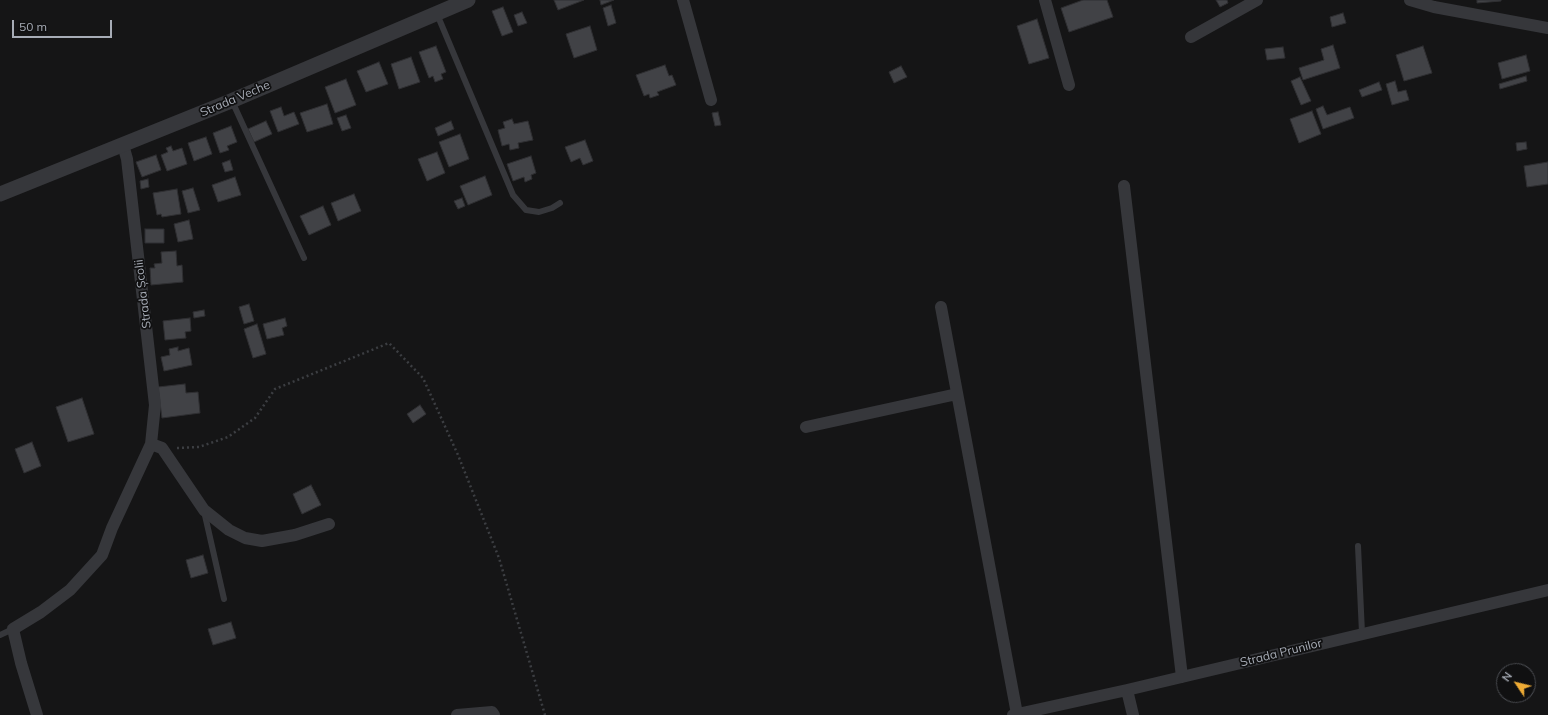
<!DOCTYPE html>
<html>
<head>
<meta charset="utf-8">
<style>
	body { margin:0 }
	#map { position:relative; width:1548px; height:715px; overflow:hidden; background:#151516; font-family:Mulish,sans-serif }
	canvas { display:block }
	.north { position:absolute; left:1496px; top:663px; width:40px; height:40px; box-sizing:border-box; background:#101011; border:1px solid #4c4e53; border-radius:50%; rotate:305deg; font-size:11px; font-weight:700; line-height:16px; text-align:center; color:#a7acb6 }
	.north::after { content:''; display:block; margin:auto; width:14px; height:18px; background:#eeab35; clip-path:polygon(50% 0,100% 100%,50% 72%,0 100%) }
	.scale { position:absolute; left:12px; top:20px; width:100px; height:18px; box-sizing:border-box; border:2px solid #a7acb6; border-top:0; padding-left:5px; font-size:12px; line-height:14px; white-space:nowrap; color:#a7acb6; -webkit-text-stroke:3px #101011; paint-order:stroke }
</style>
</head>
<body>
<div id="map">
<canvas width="1548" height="715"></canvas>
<div class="north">N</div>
<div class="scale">50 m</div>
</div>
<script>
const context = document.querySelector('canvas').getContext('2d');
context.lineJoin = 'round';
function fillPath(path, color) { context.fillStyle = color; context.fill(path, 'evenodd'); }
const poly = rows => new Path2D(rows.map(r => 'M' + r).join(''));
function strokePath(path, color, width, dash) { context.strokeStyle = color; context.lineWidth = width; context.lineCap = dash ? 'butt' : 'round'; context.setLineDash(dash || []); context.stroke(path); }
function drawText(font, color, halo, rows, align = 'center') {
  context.font = font + ' Mulish,sans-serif'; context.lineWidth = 3.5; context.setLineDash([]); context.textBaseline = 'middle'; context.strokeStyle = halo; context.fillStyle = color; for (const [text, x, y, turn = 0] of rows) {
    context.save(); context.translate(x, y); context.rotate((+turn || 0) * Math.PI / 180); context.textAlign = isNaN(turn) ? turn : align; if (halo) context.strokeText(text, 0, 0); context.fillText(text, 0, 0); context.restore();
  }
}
const building = poly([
	[554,0,584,0,558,10,554,0],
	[600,0,614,0,601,5,600,0],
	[1083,0,1107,0,1113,17,1069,32,1061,8,1083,0],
	[1216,0,1227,0,1228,3,1220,7,1216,0],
	[1477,0,1501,0,1501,1,1477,3,1477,0],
	[611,5,616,23,608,26,603,8,611,5],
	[503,7,513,32,502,36,492,11,503,7],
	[522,12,527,23,518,26,514,15,522,12],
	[1343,13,1346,23,1332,27,1330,17,1343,13],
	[1037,19,1049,58,1029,64,1017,26,1037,19],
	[590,26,597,50,574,58,566,34,590,26],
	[1333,45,1340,68,1303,80,1299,68,1324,60,1321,49,1333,45],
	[436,46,446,72,441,74,443,79,435,82,433,76,429,78,419,52,436,46],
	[1423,46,1432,73,1404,81,1396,55,1423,46],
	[1283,47,1285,58,1267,60,1265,49,1283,47],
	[1526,55,1530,71,1502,79,1498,63,1526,55],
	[411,57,420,82,399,89,391,64,411,57],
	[379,62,388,84,366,92,357,71,379,62],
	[665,65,669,76,672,75,676,85,657,92,659,95,650,98,649,94,644,96,636,75,665,65],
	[901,66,907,77,894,83,889,72,901,66],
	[1526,76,1527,81,1500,89,1499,84,1526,76],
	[1300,77,1311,101,1301,105,1291,81,1300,77],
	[346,79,356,105,335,113,325,87,346,79],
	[1395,81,1398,92,1406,90,1409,100,1392,105,1386,84,1395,81],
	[1379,82,1382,90,1362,97,1359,90,1379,82],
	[327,104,333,124,307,132,300,113,327,104],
	[1323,106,1327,115,1350,107,1354,118,1323,129,1316,109,1323,106],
	[281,107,284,116,294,112,299,124,278,132,270,111,281,107],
	[1312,111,1321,134,1299,143,1290,119,1312,111],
	[718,112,721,125,715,126,712,113,718,112],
	[346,115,351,128,342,131,337,118,346,115],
	[512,119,514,124,528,121,533,140,518,143,519,148,510,150,509,144,502,146,498,130,505,128,503,122,512,119],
	[266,121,272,134,254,142,248,129,266,121],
	[451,121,454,129,438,136,435,128,451,121],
	[231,126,237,142,227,146,229,150,220,153,213,133,231,126],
	[460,134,469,159,449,167,439,142,460,134],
	[206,137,212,154,194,161,188,143,206,137],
	[585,140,593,161,583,165,580,158,571,162,565,147,585,140],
	[1526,142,1527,149,1517,151,1516,143,1526,142],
	[171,146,173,151,182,148,187,164,167,171,161,155,168,152,166,148,171,146],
	[437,152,445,173,427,181,418,159,437,152],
	[156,155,161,170,142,177,136,162,156,155],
	[531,156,536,173,531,175,532,179,525,182,524,177,513,181,507,164,531,156],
	[230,160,233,170,225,172,222,163,230,160],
	[1548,162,1548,184,1527,187,1524,166,1548,162],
	[485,176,492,195,468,205,460,186,485,176],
	[235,177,241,195,218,202,212,185,235,177],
	[148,179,149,187,141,189,140,181,148,179],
	[193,188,200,210,188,213,182,191,193,188],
	[177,189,181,214,162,217,161,214,157,215,153,193,177,189],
	[354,194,361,211,338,221,331,203,354,194],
	[462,198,465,206,458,209,454,201,462,198],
	[323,206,331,225,309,235,300,216,323,206],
	[189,220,193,239,178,242,174,224,189,220],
	[145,229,164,229,164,243,145,243,145,229],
	[176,251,177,266,182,265,183,282,151,285,150,268,155,268,154,264,162,263,161,252,176,251],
	[249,304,254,321,244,324,239,307,249,304],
	[204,310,205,316,194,318,193,312,204,310],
	[190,318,191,331,185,332,186,338,165,340,163,321,190,318],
	[285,318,287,326,282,328,284,335,267,339,263,324,285,318],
	[257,324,266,354,253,358,244,329,257,324],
	[178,347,178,351,189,348,192,365,164,371,161,357,170,355,169,349,178,347],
	[185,384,186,393,198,392,200,413,162,418,158,387,185,384],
	[82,398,94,434,68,442,56,407,82,398],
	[420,405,426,414,413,423,407,414,420,405],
	[32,442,41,466,24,473,15,449,32,442],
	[311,485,321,505,302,514,293,494,311,485],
	[203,555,208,573,191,578,186,560,203,555],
	[231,622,236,638,213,645,208,629,231,622]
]);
const path = poly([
	[177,448,199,447,228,437,255,418,275,389,389,343,423,378,458,455,499,558,545,715]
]);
const service = poly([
	[437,14,513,195,526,210,539,212,552,208,560,203],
	[232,101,304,258],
	[204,511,224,599],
	[1358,546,1362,633],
	[0,635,13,629]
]);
const minor = poly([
	[683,0,711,100],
	[1045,0,1069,85],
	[1410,0,1434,7,1548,28],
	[1191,37,1257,0],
	[1124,186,1182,677],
	[941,307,1017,714],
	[806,427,957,394],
	[151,444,162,448,204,510,229,530,245,538,262,541,295,535,329,524],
	[1127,690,1133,715],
	[37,715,21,663,13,629,41,612,70,590,102,555,112,528,151,444,155,405,127,159,123,145],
	[457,715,492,712,494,715],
	[1013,715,1127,690,1548,590]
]);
const tertiary = poly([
	[0,194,231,101,468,0]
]);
const streetNames = [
	["Strada Veche",235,99,-23],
	["Strada Școlii",143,294,-97],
	["Strada Prunilor",1281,653,-14]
];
fillPath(building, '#414246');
strokePath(building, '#2f2f32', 1);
strokePath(path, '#3c3e42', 2.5, [2, 3]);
strokePath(service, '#36373b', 6);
strokePath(minor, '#36373b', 12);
strokePath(tertiary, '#36373b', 15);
drawText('12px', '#a7acb6', '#101011', streetNames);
</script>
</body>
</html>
